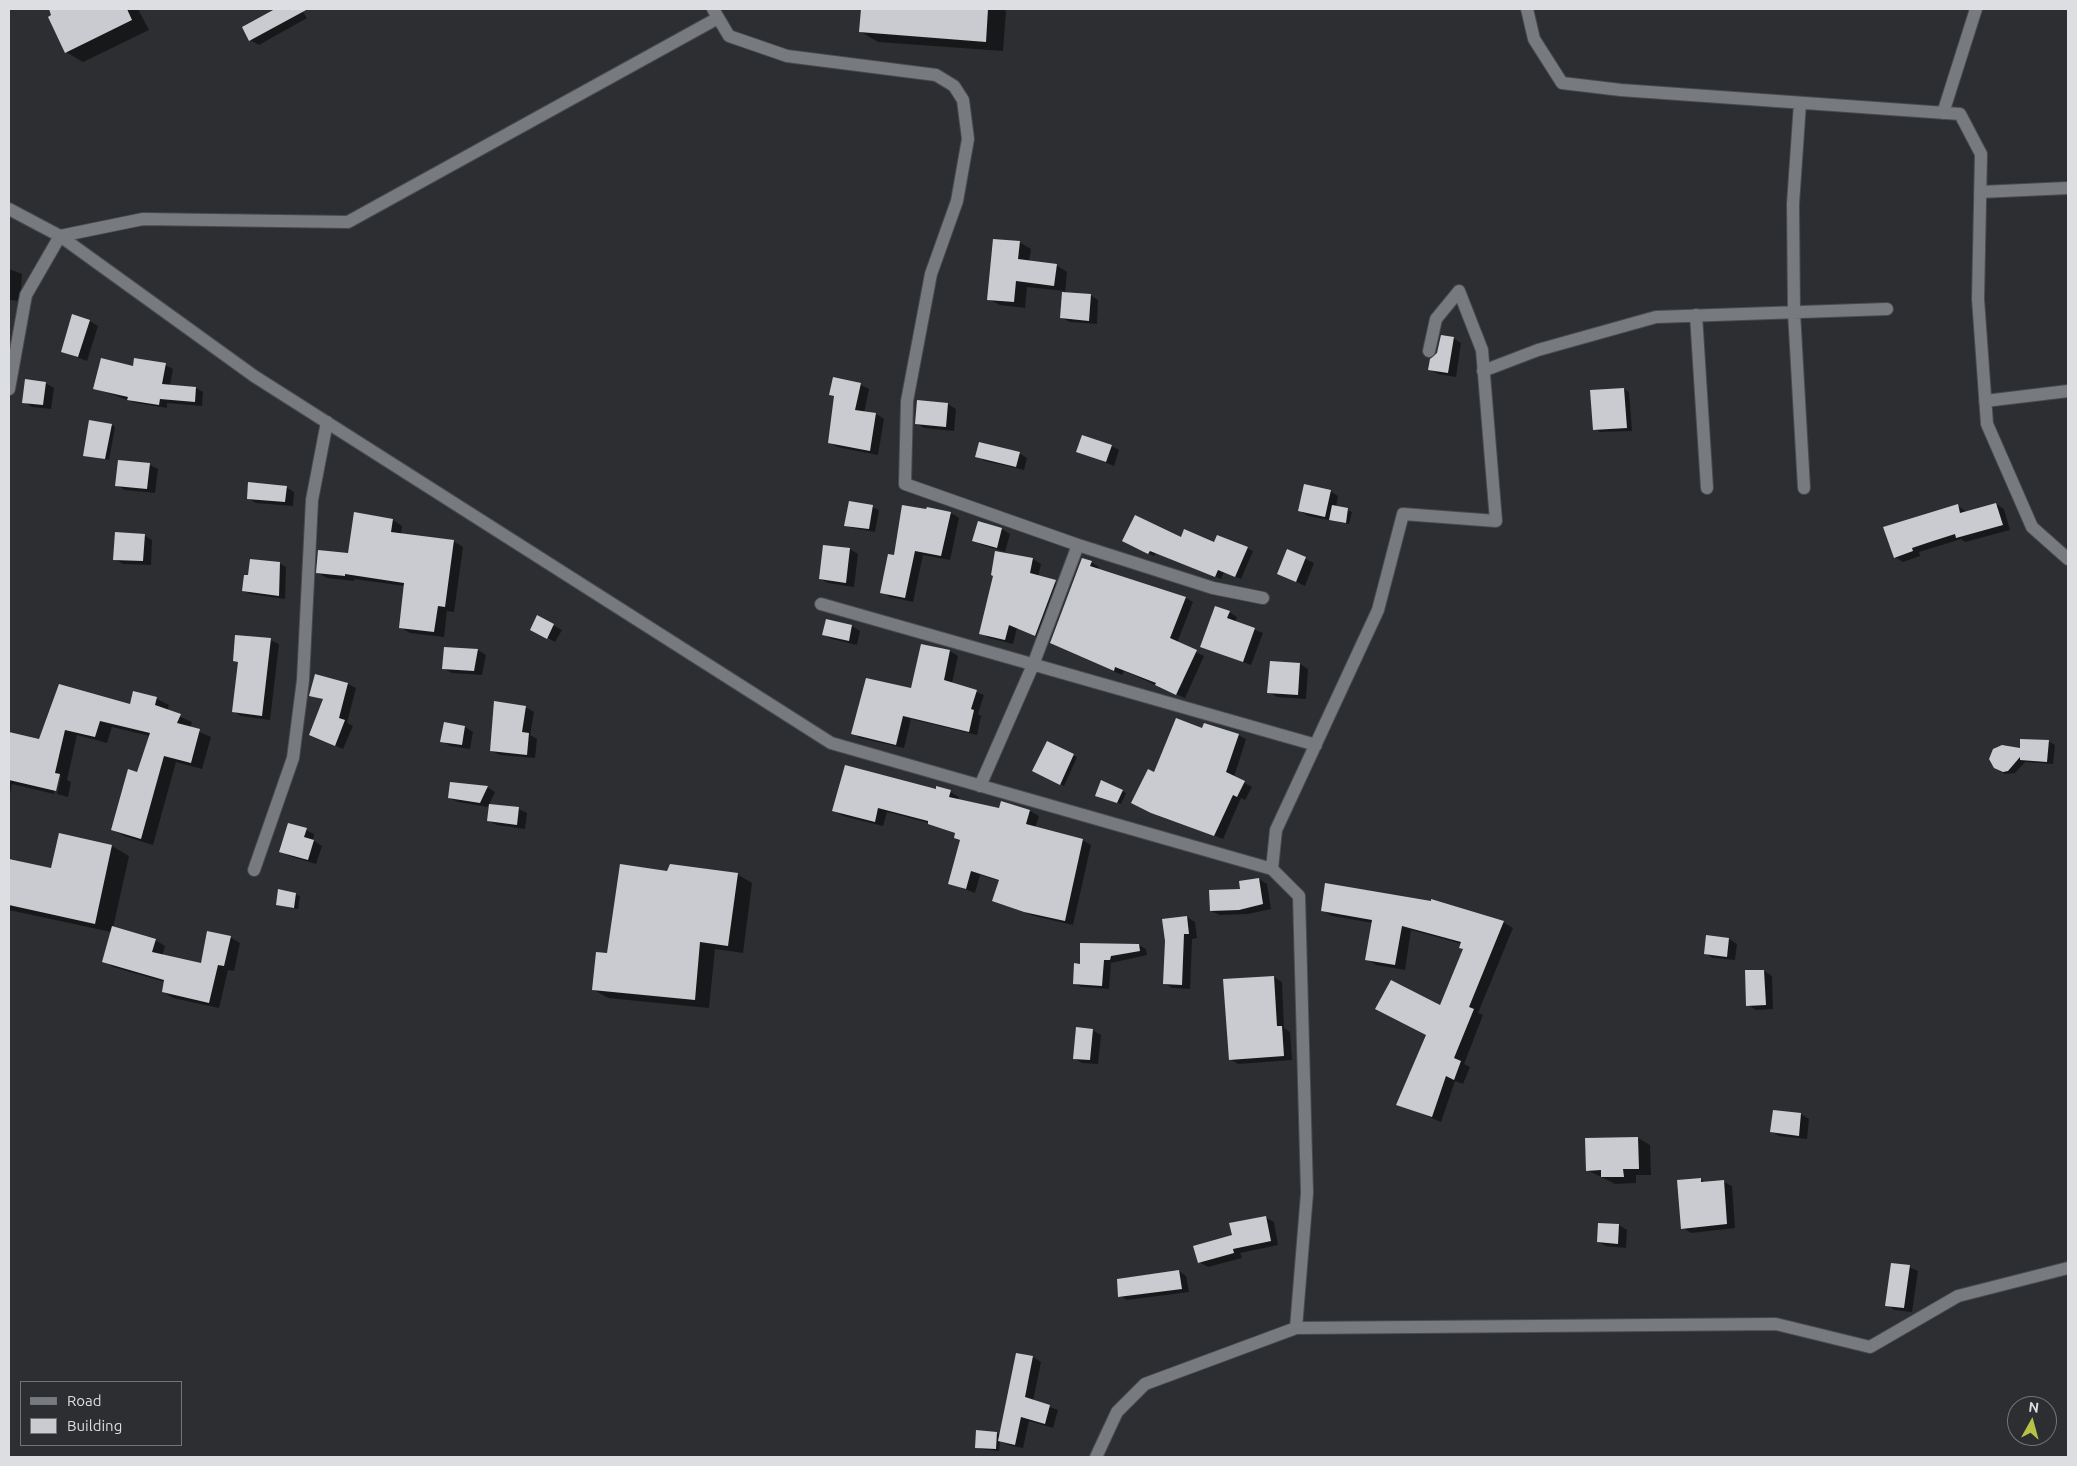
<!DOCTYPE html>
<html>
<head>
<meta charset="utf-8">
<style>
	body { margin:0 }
	#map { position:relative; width:2077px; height:1466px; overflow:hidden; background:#2c2e32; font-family:Ubuntu,sans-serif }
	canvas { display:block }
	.frame { position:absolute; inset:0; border:10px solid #dcdee1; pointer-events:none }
	.legend { position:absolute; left:20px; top:1381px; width:162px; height:65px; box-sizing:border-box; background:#2c2e32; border:1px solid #727478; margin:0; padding:6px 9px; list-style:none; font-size:15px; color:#dcdee1 }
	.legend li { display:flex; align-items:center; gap:10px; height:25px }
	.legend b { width:25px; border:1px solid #727478 }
	.north { position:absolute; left:2007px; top:1396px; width:50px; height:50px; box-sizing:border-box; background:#2c2e32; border:1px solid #727478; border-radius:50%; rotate:7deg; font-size:14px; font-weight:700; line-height:20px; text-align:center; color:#dcdee1 }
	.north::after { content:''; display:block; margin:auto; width:18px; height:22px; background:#b7c148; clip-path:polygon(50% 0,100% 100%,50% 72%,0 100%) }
</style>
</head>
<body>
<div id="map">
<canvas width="2077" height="1466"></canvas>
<div class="frame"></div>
<ul class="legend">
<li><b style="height:6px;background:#777a7f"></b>Road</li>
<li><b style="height:14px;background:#c9cbd1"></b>Building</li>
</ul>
<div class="north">N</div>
</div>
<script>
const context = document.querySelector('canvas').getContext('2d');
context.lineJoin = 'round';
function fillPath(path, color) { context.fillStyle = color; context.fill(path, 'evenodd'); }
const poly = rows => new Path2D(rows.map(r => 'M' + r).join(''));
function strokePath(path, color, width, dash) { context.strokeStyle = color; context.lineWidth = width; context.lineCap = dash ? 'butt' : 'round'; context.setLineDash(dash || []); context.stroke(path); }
const shadow = poly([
	[50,9,138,9,149,30,83,62,66,52],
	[278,9,301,9,307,18,259,45,250,40,243,28],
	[862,9,1002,9,1006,11,1003,51,878,42,861,32],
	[1019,242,1031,249,1029,262,1056,265,1067,272,1065,293,1090,295,1098,300,1097,324,1070,322,1062,318,1064,291,1027,287,1025,308,1000,305,988,299],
	[9,269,22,274,20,301,9,300],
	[90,321,98,326,87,361,62,351],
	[1453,338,1461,343,1456,377,1438,374,1429,369],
	[165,365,173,369,170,386,196,388,203,392,202,406,167,403,167,408,136,403,94,388,134,368],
	[834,379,861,385,869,389,864,413,876,414,884,419,878,455,837,447,829,442,835,397,830,395],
	[45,383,54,388,51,409,32,407,24,402],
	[1624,389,1629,392,1632,431,1600,432,1595,429],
	[918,402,948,404,956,409,954,431,924,428,916,423],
	[112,425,115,427,109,460,84,455],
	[1111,446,1119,450,1114,466,1078,451],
	[1019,453,1027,458,1024,470,985,461,977,456],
	[150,465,158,469,155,493,125,490,116,485],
	[286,487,294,492,293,506,256,503,248,498],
	[1330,491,1338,496,1336,507,1352,512,1349,524,1308,516,1300,511],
	[1996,504,2004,509,2010,530,1965,542,1961,539,1942,545,1919,552,1920,556,1903,562,1895,557,1958,506,1967,512],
	[872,507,879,510,875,532,852,528,846,525],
	[951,513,959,518,950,560,923,555,913,602,890,597,882,592,895,557],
	[393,520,402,526,401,535,453,541,463,547,454,612,447,611,444,637,410,633,400,627,405,586,354,579,354,581,327,578,318,573,349,555],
	[1002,529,1010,534,1005,552,982,545,974,541],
	[144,535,152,540,151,565,123,564,115,559],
	[1182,538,1247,548,1253,551,1241,579,1224,572,1221,579,1156,553,1154,556,1129,544],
	[824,546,850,549,858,554,854,587,828,583,820,579],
	[1288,551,1314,563,1305,586,1278,573],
	[1033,559,1041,564,1038,577,1064,586,1043,640,1017,628,1013,644,989,638,980,633],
	[1091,562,1099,567,1098,570,1186,598,1193,602,1177,643,1204,656,1185,698,1124,671,1122,675,1051,643],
	[279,563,286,567,285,599,250,594,243,590,249,576],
	[1229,612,1237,617,1235,622,1263,633,1251,665,1201,646],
	[538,617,562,630,555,642,532,629],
	[852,626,860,631,857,645,832,639,824,635],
	[270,640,279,644,270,720,241,716,233,711,239,663,234,660],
	[922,645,950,651,958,656,952,683,984,695,978,714,981,716,977,735,911,719,904,748,860,738,852,733,912,689],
	[478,650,486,655,482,675,452,673,443,668],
	[1271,662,1300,664,1308,669,1306,699,1277,697,1269,692],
	[316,675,348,684,356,688,347,723,353,726,343,749,310,735,324,700,311,694],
	[60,686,131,706,134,693,157,699,169,705,167,711,192,722,190,728,211,737,202,769,176,762,153,845,124,836,113,830,137,773,150,736,112,727,107,743,77,735,67,780,71,782,68,797,57,794,61,776,59,775,54,794,12,784,9,799,9,734,40,740],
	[525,707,534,712,530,735,537,739,535,758,500,755,492,751],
	[465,727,473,732,470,749,450,746,442,741],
	[1202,729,1238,735,1246,739,1234,777,1252,787,1245,800,1241,798,1223,839,1161,817,1140,807],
	[2048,741,2055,745,2053,764,2025,762,2015,773,2005,774,1999,770,2021,750],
	[1073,755,1077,757,1064,786,1034,770],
	[487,787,495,792,488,807,458,802,449,798],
	[936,791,950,792,959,797,958,800,1000,809,1002,803,1030,811,1039,816,1035,828,1082,840,1091,845,1073,925,1034,916,994,901,1000,881,980,875,975,893,949,883,961,841,955,838,956,834,929,823,887,812,883,826,843,816,834,811],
	[1122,791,1126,793,1121,804,1100,798],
	[490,805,519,809,527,813,525,829,497,825,489,821],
	[306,830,314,834,313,840,322,846,316,864,289,856,281,851],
	[60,835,112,846,129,856,113,928,155,940,165,946,162,956,202,965,230,937,240,943,234,971,228,970,219,1008,173,998,163,992,165,982,113,967,103,961,111,932,9,910,9,861,52,870],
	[667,872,737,874,752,883,743,953,715,949,709,1008,608,998,594,990,608,955],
	[1259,879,1267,884,1271,909,1248,914,1220,915,1211,911],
	[279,890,300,896,298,909,277,905],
	[1322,910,1503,922,1513,928,1478,1013,1483,1015,1464,1064,1470,1067,1463,1084,1455,1081,1441,1122,1398,1104,1464,949,1462,944,1411,930,1405,970,1376,965,1367,959,1373,923,1332,916],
	[1187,917,1195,922,1197,938,1192,939,1190,989,1172,988,1164,983],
	[1707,936,1729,939,1737,944,1735,960,1713,958,1705,953],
	[1139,945,1146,949,1147,955,1111,963,1109,989,1081,987,1074,983,1081,965],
	[1764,971,1772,976,1773,1009,1756,1010,1748,1005],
	[1274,977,1282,982,1284,1028,1290,1032,1292,1060,1238,1064,1230,1059],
	[1092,1030,1101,1035,1098,1064,1082,1063,1074,1058],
	[1774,1111,1801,1114,1809,1119,1807,1139,1779,1136,1771,1131],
	[1638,1138,1650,1145,1651,1175,1636,1175,1636,1183,1615,1184,1587,1170],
	[1700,1179,1706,1183,1724,1182,1732,1186,1735,1228,1691,1233,1683,1228],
	[1265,1217,1274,1222,1278,1245,1240,1253,1242,1258,1208,1267,1199,1262,1233,1236],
	[1619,1225,1627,1230,1626,1248,1606,1246,1598,1242],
	[1909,1267,1918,1271,1912,1312,1895,1310,1887,1305],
	[1179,1271,1186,1276,1189,1292,1127,1300,1120,1296],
	[1017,1354,1033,1357,1041,1362,1033,1401,1058,1410,1053,1428,1029,1421,1023,1448,1008,1445,1000,1441,999,1451,980,1449,977,1447,997,1433,1000,1436]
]);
const building = poly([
	[49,9,127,9,132,20,65,53,48,17,51,15],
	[275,9,308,9,249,41,242,27],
	[861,9,988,9,986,42,859,32],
	[993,239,1020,241,1018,259,1057,264,1054,286,1016,281,1014,302,987,300],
	[1062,292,1091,294,1089,321,1060,318],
	[72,314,90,320,78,357,61,352],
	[1441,335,1454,337,1448,373,1428,370,1430,359,1437,353],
	[101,358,133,366,134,358,166,363,162,384,196,387,195,402,160,399,159,405,127,400,128,397,93,389],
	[833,377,861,383,855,410,876,413,870,451,828,443,834,396,829,395],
	[25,379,46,382,43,405,22,403],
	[1624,388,1627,428,1593,430,1590,390],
	[917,400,948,403,946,427,915,424],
	[89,420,112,424,105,459,83,456],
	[1082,435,1112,445,1106,462,1076,452],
	[979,442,1020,452,1016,467,975,457],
	[118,460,150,463,147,489,115,486],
	[248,482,287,486,285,502,247,499],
	[1304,484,1331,490,1325,517,1298,511],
	[849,501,873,505,869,529,844,526],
	[1996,503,2003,525,1956,538,1955,534,1933,541,1912,548,1913,551,1894,558,1883,527,1958,504,1960,513],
	[902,505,926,509,927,507,951,512,941,556,915,551,905,598,880,593,888,554,894,555],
	[1332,505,1348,508,1346,523,1329,520],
	[354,512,393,519,391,532,454,540,445,607,438,606,434,632,399,628,404,583,345,574,345,576,316,573,318,550,348,553],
	[1135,515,1181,537,1184,529,1214,542,1217,535,1248,547,1235,577,1218,570,1215,577,1150,551,1148,554,1122,541],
	[978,521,1002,528,997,548,972,541],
	[115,532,145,534,143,561,113,560],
	[823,545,850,548,846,583,819,579],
	[1287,549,1306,557,1296,582,1277,574],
	[995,551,1033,558,1030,573,1056,580,1035,636,1009,625,1005,640,979,634,993,576,991,575],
	[1082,558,1092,561,1090,566,1186,597,1170,638,1197,650,1176,695,1155,685,1156,683,1115,667,1114,671,1050,643],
	[250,559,280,562,279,596,242,591,244,575,248,575],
	[1215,606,1230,611,1227,618,1255,628,1243,662,1200,647],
	[537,615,554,624,547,639,530,630],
	[826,619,852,625,849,641,822,635],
	[235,635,271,638,262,716,232,712,238,662,233,661],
	[921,644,950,650,944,680,977,690,971,709,974,710,969,732,903,716,896,745,851,734,866,678,911,688],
	[444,647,478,649,474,671,442,669],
	[1270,661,1300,663,1298,695,1267,693],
	[315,674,348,683,339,718,345,720,335,746,309,735,323,699,309,696],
	[59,684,130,704,133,691,157,697,155,705,181,714,177,723,200,729,191,763,164,756,141,839,111,830,128,769,137,772,150,733,100,721,95,737,65,730,55,773,60,774,56,791,9,780,9,732,39,739],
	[494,701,526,706,522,732,529,733,527,755,490,751],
	[1176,718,1202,728,1204,723,1239,734,1226,772,1245,781,1237,797,1233,795,1214,836,1151,813,1131,803,1148,769,1154,772],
	[444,722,465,726,462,745,440,742],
	[2020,739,2049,740,2047,762,2020,760,2020,757,2008,771,2003,772,1994,768,1989,759,1993,749,2002,745,2020,748],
	[1047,741,1074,754,1060,785,1032,771],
	[845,765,936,789,936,786,951,790,949,797,999,808,1001,801,1030,810,1026,824,1083,839,1065,921,1024,912,992,901,999,880,971,871,966,889,948,884,960,840,954,838,955,833,928,824,928,821,878,808,875,822,832,811],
	[1101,780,1123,790,1117,803,1095,796],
	[450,782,488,786,480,803,448,798],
	[489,804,519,807,517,825,487,821],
	[288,823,307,828,304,837,314,840,308,860,279,852],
	[59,833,112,845,95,924,9,905,9,859,51,868],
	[620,864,667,871,670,864,738,873,728,946,700,942,695,1000,592,990,596,952,607,953],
	[1259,878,1263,904,1239,910,1210,911,1209,890,1240,889,1239,881],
	[1325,883,1431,901,1431,899,1504,921,1469,1007,1474,1009,1454,1058,1461,1061,1454,1080,1446,1076,1432,1117,1396,1105,1426,1035,1375,1009,1391,980,1440,1005,1463,949,1459,948,1461,942,1402,926,1395,965,1365,960,1372,920,1321,911],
	[278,889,296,893,294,908,276,905],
	[1187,916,1189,934,1184,934,1182,985,1163,984,1165,941,1162,919],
	[112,926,156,939,152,952,201,963,207,931,231,936,224,966,218,965,209,1003,162,992,164,980,102,962],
	[1706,935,1729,938,1727,957,1704,954],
	[1080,943,1139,944,1140,951,1111,956,1110,960,1104,960,1102,986,1073,984,1074,963,1080,964],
	[1745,970,1764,970,1766,1005,1746,1006],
	[1274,976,1277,1026,1282,1026,1284,1056,1229,1060,1223,979],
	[1076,1027,1093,1029,1090,1060,1073,1059],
	[1773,1110,1801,1113,1799,1136,1770,1132],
	[1638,1137,1639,1169,1623,1169,1624,1177,1601,1177,1601,1170,1586,1171,1585,1138],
	[1701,1178,1701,1182,1724,1180,1727,1224,1681,1229,1677,1180],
	[1266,1216,1271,1241,1233,1249,1234,1253,1198,1263,1193,1246,1232,1235,1229,1223],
	[1598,1223,1619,1224,1618,1244,1597,1242],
	[1891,1263,1910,1265,1904,1308,1885,1306],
	[1179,1270,1182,1289,1118,1297,1117,1279],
	[1016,1353,1033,1356,1025,1397,1050,1405,1045,1424,1021,1417,1015,1445,998,1441],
	[976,1430,997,1432,996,1449,975,1448]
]);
const minor = poly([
	[713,9,729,36,787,56,936,75,954,86,963,100,968,139,957,201,931,274,907,401,905,484,1078,545,1213,588,1263,598],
	[1527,9,1534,39,1562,83,1621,90,1960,114,1981,154,1978,299,1987,424,2032,527,2068,559],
	[1800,103,1793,204,1794,312,1804,488],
	[1943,113,1976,9],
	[1980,192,2068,188],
	[9,209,60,236,254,376,831,743,1272,869,1299,896,1307,1193,1296,1328],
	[1696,315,1707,488],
	[1483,371,1538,350,1656,317,1887,309],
	[9,389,26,295,60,236,143,219,348,222,718,18],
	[1985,401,2068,391],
	[821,604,1316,745],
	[980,786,1033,665,1078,545],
	[1272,869,1276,830,1378,610,1403,514,1496,521,1482,350,1459,291,1436,319,1429,351],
	[254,870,293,758,303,680,312,500,327,422],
	[1096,1457,1117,1412,1145,1384,1296,1328,1776,1324,1870,1347,1958,1296,2068,1268]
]);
fillPath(shadow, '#0007');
fillPath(building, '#c9cbd1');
strokePath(minor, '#484a4e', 14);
strokePath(minor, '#777a7f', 12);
</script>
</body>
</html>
